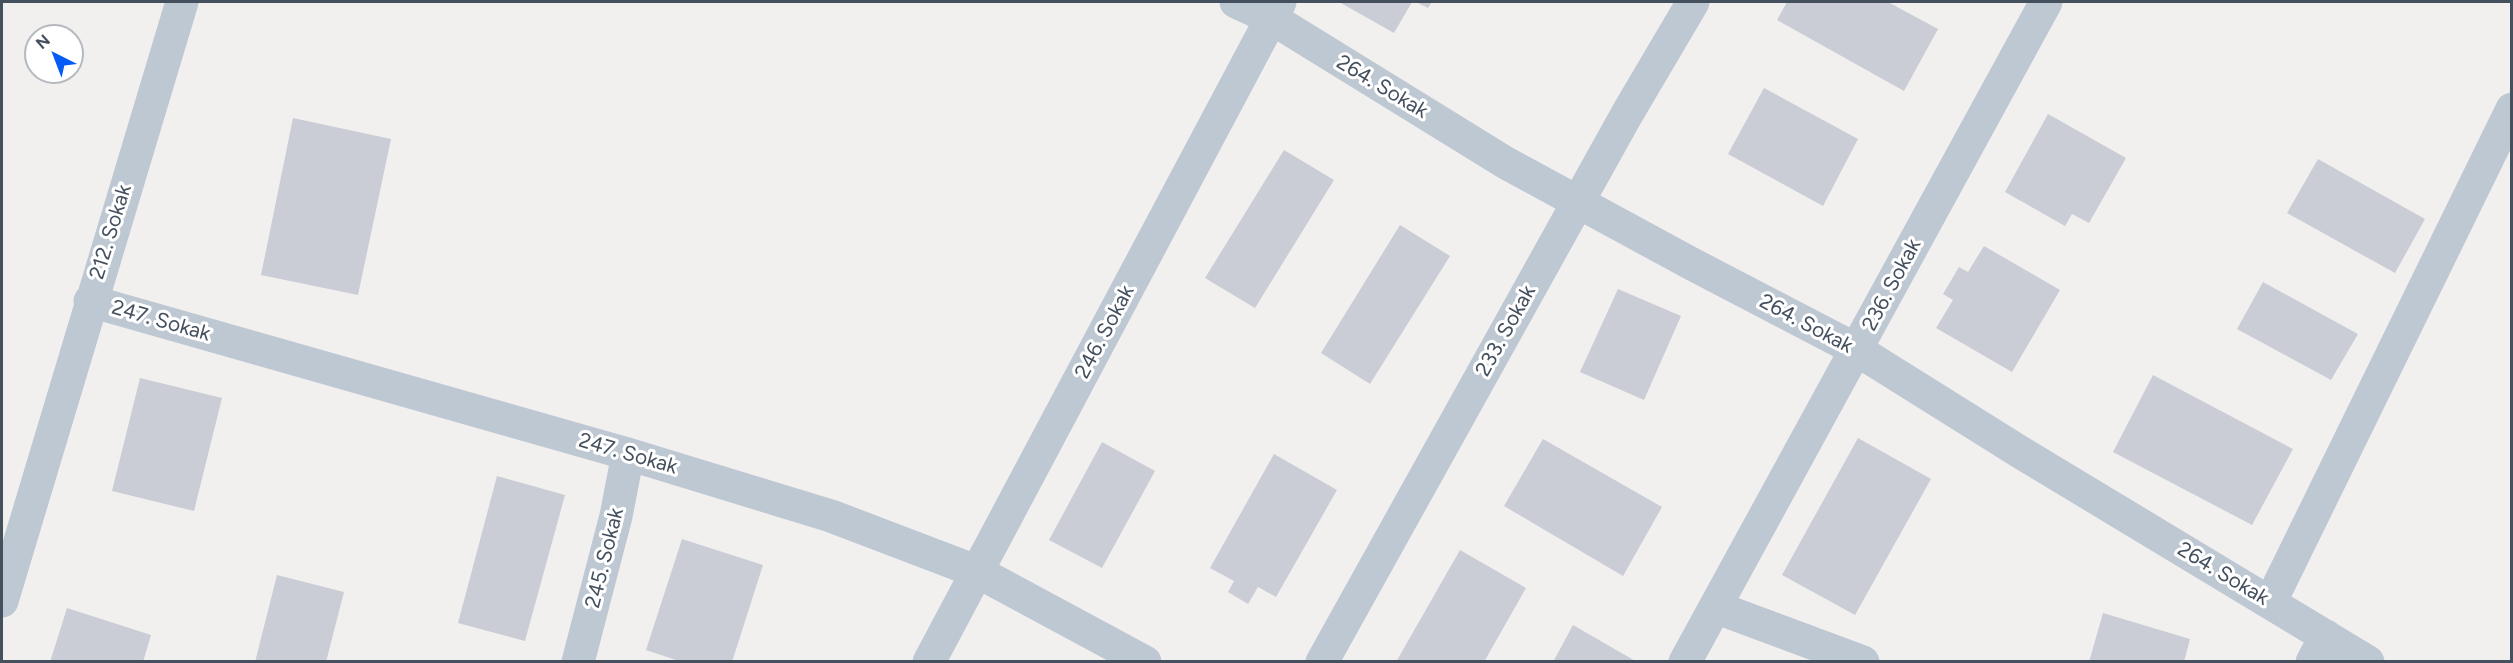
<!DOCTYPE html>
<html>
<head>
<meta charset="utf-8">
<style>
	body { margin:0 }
	#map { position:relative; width:2513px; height:663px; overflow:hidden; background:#f2efef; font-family:Figtree,sans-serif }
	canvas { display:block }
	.frame { position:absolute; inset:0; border:3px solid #45505f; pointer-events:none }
	.north { position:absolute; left:24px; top:24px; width:60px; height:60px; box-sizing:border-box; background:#fff; border:2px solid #b5b9bf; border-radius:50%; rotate:318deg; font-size:16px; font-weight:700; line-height:24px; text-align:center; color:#45505f }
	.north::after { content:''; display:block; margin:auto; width:21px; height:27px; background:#055bf5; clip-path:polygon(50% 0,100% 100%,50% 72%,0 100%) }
</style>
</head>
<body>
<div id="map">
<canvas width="2513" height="663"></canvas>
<div class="frame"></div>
<div class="north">N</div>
</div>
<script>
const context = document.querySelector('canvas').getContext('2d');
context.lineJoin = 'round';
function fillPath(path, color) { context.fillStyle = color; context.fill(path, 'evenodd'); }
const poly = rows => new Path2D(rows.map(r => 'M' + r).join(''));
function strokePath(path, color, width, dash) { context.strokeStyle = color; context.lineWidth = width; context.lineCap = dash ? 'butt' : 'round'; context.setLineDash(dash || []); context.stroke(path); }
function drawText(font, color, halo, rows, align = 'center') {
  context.font = font + ' Figtree,sans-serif'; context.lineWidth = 6; context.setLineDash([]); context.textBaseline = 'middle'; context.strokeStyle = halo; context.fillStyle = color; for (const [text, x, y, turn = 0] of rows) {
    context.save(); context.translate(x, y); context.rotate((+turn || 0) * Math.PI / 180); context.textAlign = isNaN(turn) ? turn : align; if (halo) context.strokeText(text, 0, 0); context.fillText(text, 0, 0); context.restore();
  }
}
const building = poly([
	[1339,2,1412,2,1394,33],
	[1416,2,1432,2,1428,8],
	[1787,2,1888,2,1938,29,1904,91,1777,20],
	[1764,88,1858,139,1823,206,1728,154],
	[2048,114,2126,158,2089,223,2072,214,2065,226,2005,192],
	[293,118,391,139,358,295,261,275],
	[1284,150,1334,180,1255,308,1205,278],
	[2318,159,2425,219,2395,273,2287,213],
	[1400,225,1450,256,1370,384,1321,353],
	[1984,246,2060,290,2012,372,1936,328,1953,300,1943,294,1959,267,1968,272],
	[2263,282,2358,334,2331,380,2237,329],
	[1618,289,1681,316,1644,400,1580,372],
	[2153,375,2293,449,2252,525,2113,452],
	[140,378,222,398,194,511,112,491],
	[1858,438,1931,479,1855,615,1782,575],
	[1543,439,1662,507,1623,576,1504,506],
	[1102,442,1155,471,1102,568,1049,540],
	[1274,454,1337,490,1276,597,1258,587,1248,604,1228,592,1234,581,1210,568],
	[497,476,565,495,525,641,458,623],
	[682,539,763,565,732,662,682,662,646,650],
	[1460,550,1526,588,1484,662,1396,662],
	[277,575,344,592,326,662,255,662],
	[67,608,151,635,143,662,50,662],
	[2103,613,2190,639,2184,662,2089,662],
	[1573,625,1637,662,1553,662]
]);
const street = poly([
	[1236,2,1271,18,1506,163,1692,264,1857,350,2020,452,2368,662],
	[90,301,628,454,831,516,978,572,1145,662],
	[2,601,182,2],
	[2270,603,2512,109],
	[1715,607,1863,662],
	[578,662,616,516,628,454],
	[929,662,1280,2],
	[1322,662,1627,114,1693,2],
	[1685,662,2046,2],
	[2312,662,2326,636]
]);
const streetNames = [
	["264. Sokak",1382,87,31],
	["212. Sokak",111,232,-73],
	["236. Sokak",1892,285,-62],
	["247. Sokak",161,321,16],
	["264. Sokak",1806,324,28],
	["233. Sokak",1506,331,-61],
	["246. Sokak",1105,332,-62],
	["247. Sokak",628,454,16],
	["245. Sokak",605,558,-76],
	["264. Sokak",2223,574,31]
];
fillPath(building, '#cacdd5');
strokePath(street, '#bec8d3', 33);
drawText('21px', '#45505f', '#fff', streetNames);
</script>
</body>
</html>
